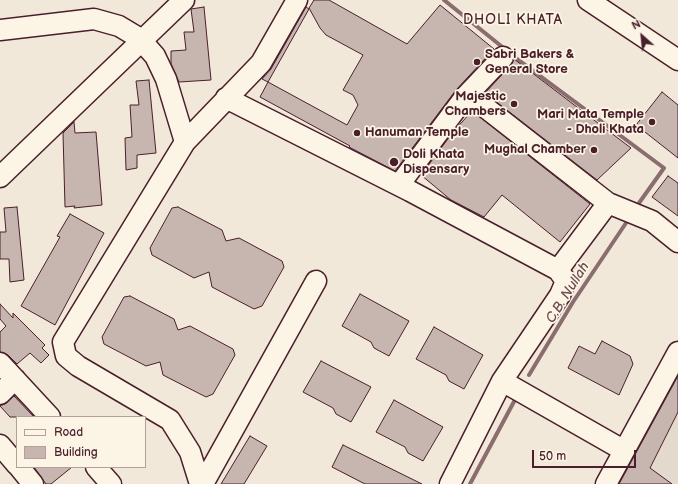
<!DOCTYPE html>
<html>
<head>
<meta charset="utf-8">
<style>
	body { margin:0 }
	#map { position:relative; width:678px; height:484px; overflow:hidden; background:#f1e8da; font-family:"Balsamiq Sans",sans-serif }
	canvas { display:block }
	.legend { position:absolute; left:16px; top:416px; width:130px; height:52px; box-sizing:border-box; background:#fcf5e5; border:1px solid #b59f9b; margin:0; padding:5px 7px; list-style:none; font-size:12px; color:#4a1f2b }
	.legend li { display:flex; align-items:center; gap:8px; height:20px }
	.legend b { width:20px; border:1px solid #b59f9b }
	.north { position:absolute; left:622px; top:16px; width:40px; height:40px; -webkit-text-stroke:3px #fcf5e5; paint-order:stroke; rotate:333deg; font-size:11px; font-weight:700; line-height:16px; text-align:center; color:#4a1f2b }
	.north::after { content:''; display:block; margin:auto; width:14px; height:18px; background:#4a1f2b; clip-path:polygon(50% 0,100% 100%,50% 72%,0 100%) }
	.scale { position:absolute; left:532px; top:450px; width:104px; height:18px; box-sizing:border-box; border:2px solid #4a1f2b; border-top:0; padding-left:5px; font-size:12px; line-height:14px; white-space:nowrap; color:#4a1f2b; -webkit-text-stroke:3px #fcf5e5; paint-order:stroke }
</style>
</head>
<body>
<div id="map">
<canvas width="678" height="484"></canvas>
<ul class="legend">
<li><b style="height:5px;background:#fcf5e5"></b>Road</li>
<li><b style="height:11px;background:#c7b6af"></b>Building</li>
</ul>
<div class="north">N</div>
<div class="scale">50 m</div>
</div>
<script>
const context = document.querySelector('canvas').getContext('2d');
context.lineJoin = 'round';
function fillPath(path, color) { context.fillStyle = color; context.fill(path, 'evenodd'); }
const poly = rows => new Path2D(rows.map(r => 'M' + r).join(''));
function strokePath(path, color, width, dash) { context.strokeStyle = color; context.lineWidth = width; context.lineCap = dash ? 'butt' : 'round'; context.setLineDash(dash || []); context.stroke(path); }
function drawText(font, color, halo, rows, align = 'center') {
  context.font = font + ' "Balsamiq Sans",sans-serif'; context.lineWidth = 3.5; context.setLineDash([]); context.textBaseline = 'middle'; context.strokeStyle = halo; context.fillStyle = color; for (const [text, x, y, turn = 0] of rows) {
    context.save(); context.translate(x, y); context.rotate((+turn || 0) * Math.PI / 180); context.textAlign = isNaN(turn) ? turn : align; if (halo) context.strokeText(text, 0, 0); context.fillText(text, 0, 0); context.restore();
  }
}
const built = poly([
	[678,352,678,484,609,484]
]);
const stream = poly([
	[444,0,516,58,664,168,639,203],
	[529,375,573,302,626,223],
	[470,484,517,396]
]);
const building = poly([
	[314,0,329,0,407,44,440,5,494,49,456,90,395,171,349,147,350,146,260,97,268,82,347,125,358,105,353,95,343,90,363,55,326,35,320,28,309,8,314,0],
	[204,7,211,80,179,82,171,64,171,51,186,50,184,32,194,32,191,9,204,7],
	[306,7,309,9,268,82,262,79,271,69,306,7],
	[514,59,590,117,631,148,597,180,485,93,511,65,514,59],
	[149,80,156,153,137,155,137,168,126,170,125,138,132,137,130,105,139,105,136,81,149,80],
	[662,92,678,105,678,158,636,125,662,92],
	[472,111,590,204,560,242,502,195,484,217,451,200,421,175,453,132,472,111],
	[74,122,75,133,96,132,102,205,74,208,75,206,65,207,63,133,74,122],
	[668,176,678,183,678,216,652,197,668,176],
	[17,207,24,280,10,282,9,259,0,259,0,232,6,232,4,208,17,207],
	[178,207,222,230,226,241,239,238,282,261,284,267,262,306,254,309,212,287,209,272,194,278,152,255,150,248,172,208,178,207],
	[70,214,104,233,55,325,21,306,60,237,57,236,70,214],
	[360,294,409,321,389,356,374,348,371,342,342,326,360,294],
	[130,296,174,319,178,330,190,326,233,349,235,355,213,394,206,397,163,375,160,362,146,366,104,344,102,337,124,297,130,296],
	[0,304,13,318,13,313,45,345,42,348,49,355,41,363,30,353,17,364,8,355,0,352,0,332,6,326,0,319,0,304],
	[434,327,483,355,464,389,449,381,446,375,416,359,434,327],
	[602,341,630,356,633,364,619,395,568,368,579,346,595,354,602,341],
	[321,361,371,387,351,422,336,414,333,408,303,392,321,361],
	[678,376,678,412,650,468,672,484,619,484,678,376],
	[14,396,34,417,10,417,0,406,14,396],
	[394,400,443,427,423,461,408,453,405,447,376,432,394,400],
	[250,436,267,446,244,484,221,484,250,436],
	[343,445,422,484,365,484,332,467,343,445],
	[34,467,72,467,51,484,46,484,34,467]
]);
const minor = poly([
	[588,0,678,60],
	[0,30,94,19,119,26,139,38,155,56,166,79,185,142],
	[468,94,608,203,652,221,678,242],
	[226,98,410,191,558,270,608,203],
	[0,177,184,0],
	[399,185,465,97,503,57],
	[0,363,50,417],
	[502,381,623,450],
	[0,394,15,379],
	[0,445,17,465],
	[19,467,33,484],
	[96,467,111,484],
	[200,484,190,452,170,420,78,366,66,356,63,342,185,142,261,63,297,0],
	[203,484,316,281],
	[450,484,502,381,560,295,566,281,558,270],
	[606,484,678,352]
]);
const markers = [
	[477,62,4,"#4a1f2b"],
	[514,104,4,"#4a1f2b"],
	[652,122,4,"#4a1f2b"],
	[357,133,4,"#4a1f2b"],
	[594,150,4,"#4a1f2b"],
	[394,162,5,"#4a1f2b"]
];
const poiNames = [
	["Sabri Bakers &",485,55],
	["General Store",485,70],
	["Majestic",506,97,"right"],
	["Chambers",506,112,"right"],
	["Mari Mata Temple",644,115,"right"],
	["- Dholi Khata",644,130,"right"],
	["Hanuman Temple",365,133],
	["Mughal Chamber",586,150,"right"],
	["Doli Khata",403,155],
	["Dispensary",403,170]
];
const neighbourhoodNames = [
	["DHOLI KHATA",513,20]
];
const waterNames = [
	["C.B. Nullah",568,293,-58]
];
fillPath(built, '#e4d9cd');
strokePath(stream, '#8b6d6f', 4);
fillPath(building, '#c7b6af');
strokePath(building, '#4a1f2b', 1);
strokePath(minor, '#4a1f2b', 23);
strokePath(minor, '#fcf5e5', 20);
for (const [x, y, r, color] of markers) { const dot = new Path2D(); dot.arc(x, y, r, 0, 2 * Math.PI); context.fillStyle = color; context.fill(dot); strokePath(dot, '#fcf5e5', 1.5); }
drawText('bold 13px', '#4a1f2b', '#fcf5e5', poiNames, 'left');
context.letterSpacing = '1px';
drawText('14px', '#4a1f2b', '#fcf5e5', neighbourhoodNames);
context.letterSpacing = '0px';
drawText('italic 14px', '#704c53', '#fcf5e5', waterNames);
</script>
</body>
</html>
